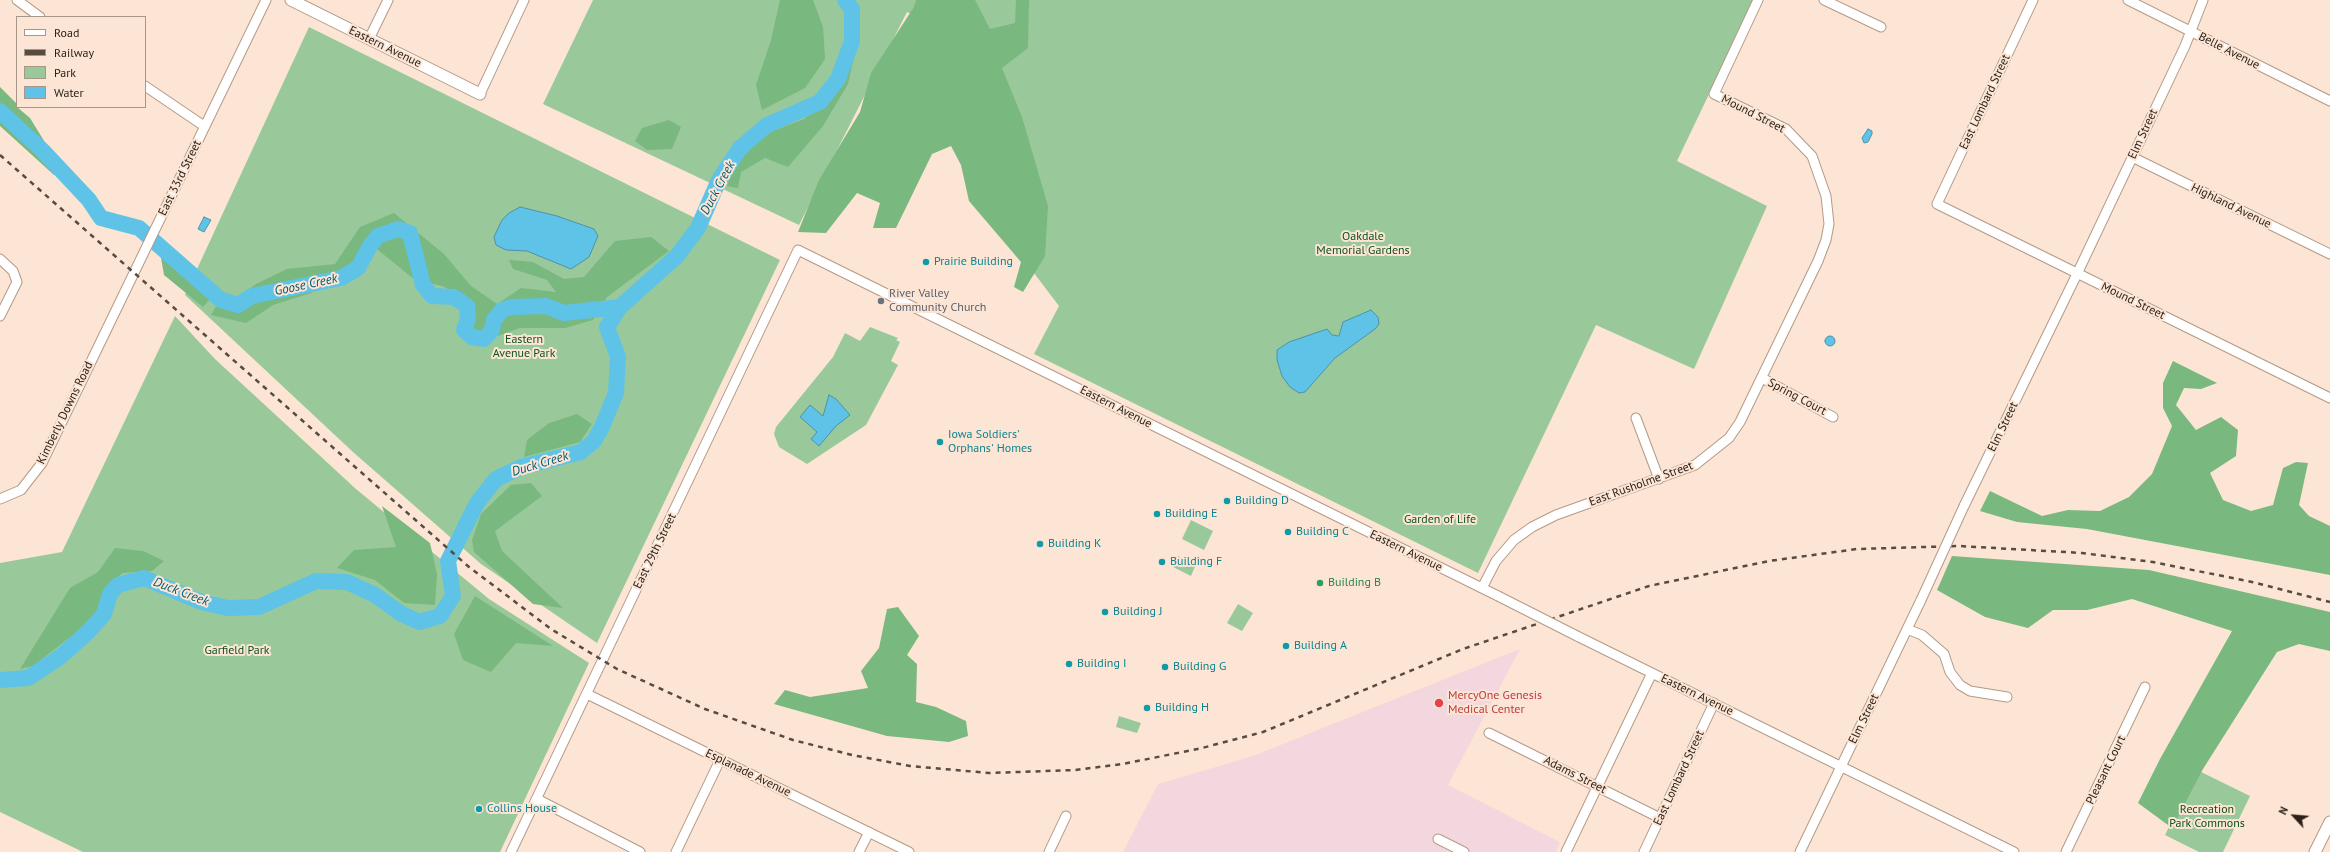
<!DOCTYPE html>
<html>
<head>
<meta charset="utf-8">
<style>
	body { margin:0 }
	#map { position:relative; width:2330px; height:852px; overflow:hidden; background:#fce5d4; font-family:"PT Sans",sans-serif }
	canvas { display:block }
	.legend { position:absolute; left:16px; top:16px; width:130px; height:92px; box-sizing:border-box; background:#fce5d4; border:1px solid #a89789; margin:0; padding:5px 7px; list-style:none; font-size:12px; color:#2b2119 }
	.legend li { display:flex; align-items:center; gap:8px; height:20px }
	.legend b { width:20px; border:1px solid #a89789 }
	.north { position:absolute; left:2274px; top:796px; width:40px; height:40px; -webkit-text-stroke:3px #fce5d4; paint-order:stroke; rotate:296deg; font-size:11px; font-weight:700; line-height:16px; text-align:center; color:#2b2119 }
	.north::after { content:''; display:block; margin:auto; width:14px; height:18px; background:#2b2119; clip-path:polygon(50% 0,100% 100%,50% 72%,0 100%) }
</style>
</head>
<body>
<div id="map">
<canvas width="2330" height="852"></canvas>
<ul class="legend">
<li><b style="height:5px;background:#fff"></b>Road</li>
<li><b style="height:5px;background:#584b41"></b>Railway</li>
<li><b style="height:11px;background:#99c99b"></b>Park</li>
<li><b style="height:11px;background:#5ec3e6"></b>Water</li>
</ul>
<div class="north">N</div>
</div>
<script>
const context = document.querySelector('canvas').getContext('2d');
context.lineJoin = 'round';
function fillPath(path, color) { context.fillStyle = color; context.fill(path, 'evenodd'); }
const poly = rows => new Path2D(rows.map(r => 'M' + r).join(''));
function strokePath(path, color, width, dash) { context.strokeStyle = color; context.lineWidth = width; context.lineCap = dash ? 'butt' : 'round'; context.setLineDash(dash || []); context.stroke(path); }
function drawText(font, color, halo, rows, align = 'center') {
  context.font = font + ' "PT Sans",sans-serif'; context.lineWidth = 4; context.setLineDash([]); context.textBaseline = 'middle'; context.strokeStyle = halo; context.fillStyle = color; for (const [text, x, y, turn = 0] of rows) {
    context.save(); context.translate(x, y); context.rotate((+turn || 0) * Math.PI / 180); context.textAlign = isNaN(turn) ? turn : align; if (halo) context.strokeText(text, 0, 0); context.fillText(text, 0, 0); context.restore();
  }
}
const medical = poly([
	[1520,649,1448,785,1560,842,1556,852,1123,852,1158,784,1253,756]
]);
const green = poly([
	[593,0,1754,0,1677,161,1767,206,1694,369,1596,325,1478,573,1034,354,1059,306,993,219,950,34,907,12,799,225,543,104],
	[309,27,780,260,597,643,481,564,353,452,185,295],
	[175,316,215,359,356,489,489,599,589,663,500,852,83,852,0,812,0,563,62,552],
	[870,327,898,338,896,340,900,342,891,361,898,365,866,425,807,464,779,447,774,434,776,427,833,357,845,333,860,341],
	[1191,520,1213,531,1204,550,1182,539],
	[1178,556,1196,564,1191,576,1173,567],
	[1238,604,1253,613,1242,631,1227,623],
	[1119,716,1141,723,1137,733,1116,727],
	[2197,770,2250,796,2223,852,2199,852,2165,835]
]);
const forest = poly([
	[780,0,813,0,823,27,825,59,805,88,762,110,756,85,771,40],
	[916,0,975,0,990,29,1015,23,1016,0,1029,0,1028,48,1002,68,1022,117,1048,206,1045,256,1023,292,1014,287,1021,262,969,201,961,165,951,146,932,154,896,228,873,228,880,203,857,193,826,233,798,232,819,180,860,112,871,73,914,7],
	[854,57,848,84,823,126,788,167,765,158,741,172,738,188,727,186,736,160,765,134,804,119,831,97,848,63],
	[0,87,17,104,17,107,30,118,65,175,54,175,0,126],
	[669,120,681,127,672,149,647,150,635,141,642,128],
	[394,213,444,254,471,286,497,304,521,288,556,292,547,280,513,269,509,260,533,262,564,279,584,277,615,241,651,237,669,251,607,297,593,320,565,328,520,328,478,343,463,297,442,286,415,280,367,241,354,264,311,293,273,305,246,323,211,315,224,293,239,297,256,284,287,269,335,264,360,227],
	[160,252,211,298,203,307,164,275],
	[2173,361,2217,383,2201,389,2184,388,2176,405,2196,430,2221,417,2238,430,2236,456,2210,473,2223,500,2251,511,2273,505,2283,468,2296,462,2308,463,2299,505,2309,516,2330,526,2330,575,2087,529,2017,522,1980,511,1990,491,2042,516,2068,510,2100,511,2129,497,2152,474,2172,426,2163,408,2163,383],
	[577,414,592,424,580,442,524,457,527,440,549,423],
	[531,483,542,496,495,531,502,551,563,608,533,604,474,552,472,540,481,514,511,485],
	[382,506,430,543,437,574,435,605,404,603,375,580,337,568,354,550,396,547],
	[115,548,143,551,164,561,152,571,122,573,104,592,96,617,33,666,20,669,70,588,98,572],
	[1952,556,2149,570,2330,612,2330,651,2299,644,2277,652,2203,769,2172,828,2138,803,2160,759,2232,631,2132,599,2087,610,2053,610,2028,628,1985,617,1937,590],
	[475,596,553,646,516,643,491,672,463,660,454,634],
	[898,607,919,636,907,655,917,664,916,702,936,707,966,721,968,736,949,742,887,736,774,704,785,690,810,697,868,688,861,671,879,648,887,609]
]);
const water = poly([
	[1868,129,1872,131,1872,134,1868,142,1864,143,1862,138,1868,129],
	[520,207,557,216,594,229,598,236,589,257,571,269,527,251,506,250,496,245,494,237,502,220,509,213,520,207],
	[204,217,211,220,204,232,198,229,204,217],
	[1371,310,1378,317,1379,324,1375,329,1335,358,1305,392,1299,393,1290,387,1282,376,1277,360,1277,350,1289,342,1327,329,1332,335,1339,336,1343,322,1371,310],
	'1825 341a5 5 0 1 1 10 0a5 5 0 1 1-10 0Z',
	[829,395,836,399,850,415,836,426,819,446,811,439,817,432,800,417,810,405,823,416,829,395]
]);
const river = poly([
	[0,111,42,150,89,200,101,218,139,228,221,300,238,305,252,296,341,278,358,268,370,246,378,236,398,229,410,233,423,285,432,296,454,297,467,306,468,319,464,330,472,337,484,339,492,330,494,320,502,310,511,307,546,306,564,313,620,307],
	[0,680,28,678,60,657,88,632,104,614,110,594,118,585,144,578,201,602,228,608,259,607,316,581,347,582,375,595,400,613,419,622,440,616,453,596,448,561,477,503,496,479,521,467,581,452,594,441,602,427,616,393,618,357,607,327,620,307,677,256,698,228,719,180,740,148,767,125,820,102,838,79,852,41,852,9,845,0]
]);
const minor = poly([
	[17,0,40,17],
	[1824,0,1881,27],
	[2033,0,1937,204,2330,398],
	[2128,0,2330,101],
	[369,39,388,0],
	[145,86,204,126],
	[480,94,524,0],
	[2132,157,2330,254],
	[0,259,13,271,17,282,0,316],
	[1762,378,1833,417],
	[1636,418,1659,479],
	[0,499,21,490,42,463,266,0],
	[1964,506,2077,274,2185,46,2203,0],
	[1482,588,1496,561,1514,540,1532,527,1556,515,1695,465,1729,438,1740,422,1818,261,1826,240,1829,224,1826,196,1812,156,1786,129,1714,94,1758,0],
	[1907,629,1922,635,1944,654,1950,672,1960,685,1970,691,2007,697],
	[1577,636,2014,852],
	[587,694,909,852],
	[1489,733,1660,818],
	[537,799,640,852],
	[1438,839,1464,852],
	[511,852,798,250,1498,596],
	[676,852,720,760],
	[859,852,869,832],
	[1049,852,1066,816],
	[1566,852,1652,673],
	[1644,852,1714,703],
	[1800,852,1921,600],
	[2066,852,2145,687]
]);
const major = poly([
	[291,0,480,94],
	[2315,852,2330,822]
]);
const rail = poly([
	[0,155,469,567,551,629,617,669,705,709,793,740,852,755,910,766,989,773,1075,770,1123,764,1202,748,1263,732,1463,649,1649,586,1769,561,1857,549,1959,546,2082,553,2153,562,2252,582,2330,602]
]);
const minorBridge = poly([
	[1498,596,1577,636],
	[1921,600,1964,506]
]);
const markers = [
	[926,262,4,"#0f9aa8"],
	[881,301,4,"#6b7280"],
	[940,442,4,"#0f9aa8"],
	[1227,501,4,"#0f9aa8"],
	[1157,514,4,"#0f9aa8"],
	[1288,532,4,"#0f9aa8"],
	[1040,544,4,"#0f9aa8"],
	[1162,562,4,"#0f9aa8"],
	[1320,583,4,"#2e9e5b"],
	[1105,612,4,"#0f9aa8"],
	[1286,646,4,"#0f9aa8"],
	[1069,664,4,"#0f9aa8"],
	[1165,667,4,"#0f9aa8"],
	[1439,703,5,"#e0444e"],
	[1147,708,4,"#0f9aa8"],
	[479,809,4,"#0f9aa8"]
];
const streetNames = [
	["Eastern Avenue",385,47,26],
	["Belle Avenue",2229,51,27],
	["East Lombard Street",1985,102,-65],
	["Mound Street",1753,114,27],
	["Elm Street",2143,134,-65],
	["East 33rd Street",180,178,-64],
	["Highland Avenue",2231,206,26],
	["Mound Street",2133,301,26],
	["Spring Court",1797,397,28],
	["Eastern Avenue",1116,407,27],
	["Kimberly Downs Road",65,413,-64],
	["Elm Street",2003,427,-64],
	["East Rusholme Street",1641,484,-20],
	["East 29th Street",655,551,-64],
	["Eastern Avenue",1406,551,26],
	["Eastern Avenue",1697,695,26],
	["Elm Street",1864,719,-64],
	["Pleasant Court",2106,770,-64],
	["Esplanade Avenue",748,773,26],
	["Adams Street",1575,775,27],
	["East Lombard Street",1679,778,-65]
];
const parkNames = [
	["Oakdale",1363,237],
	["Memorial Gardens",1363,251],
	["Eastern",524,340],
	["Avenue Park",524,354],
	["Garden of Life",1440,520],
	["Garfield Park",237,651],
	["Recreation",2207,810],
	["Park Commons",2207,824]
];
const cultureNames = [
	["Prairie Building",934,262],
	["Iowa Soldiers'",948,435],
	["Orphans' Homes",948,449],
	["Building D",1235,501],
	["Building E",1165,514],
	["Building C",1296,532],
	["Building K",1048,544],
	["Building F",1170,562],
	["Building J",1113,612],
	["Building A",1294,646],
	["Building I",1077,664],
	["Building G",1173,667],
	["Building H",1155,708],
	["Collins House",487,809]
];
const worshipNames = [
	["River Valley",889,294],
	["Community Church",889,308]
];
const leisureNames = [
	["Building B",1328,583]
];
const healthNames = [
	["MercyOne Genesis",1448,696],
	["Medical Center",1448,710]
];
const waterNames = [
	["Duck Creek",718,188,-62],
	["Goose Creek",306,285,-12],
	["Duck Creek",540,464,-17],
	["Duck Creek",181,592,21]
];
fillPath(medical, '#f2d8de');
fillPath(green, '#99c99b');
fillPath(forest, '#79b87e');
fillPath(water, '#5ec3e6');
strokePath(water, '#4f92a8', 1);
strokePath(river, '#5ec3e6', 16);
strokePath(minor, '#b49986', 11);
strokePath(major, '#b49986', 13);
strokePath(minor, '#fff', 9);
strokePath(major, '#fff', 11);
strokePath(rail, '#584b41', 2.5, [5, 5]);
strokePath(minorBridge, '#b49986', 11, []);
strokePath(minorBridge, '#fff', 9);
for (const [x, y, r, color] of markers) { const dot = new Path2D(); dot.arc(x, y, r, 0, 2 * Math.PI); context.fillStyle = color; context.fill(dot); strokePath(dot, '#fce5d4', 1.5); }
drawText('12px', '#2b2119', '#fce5d4', streetNames);
drawText('12px', '#0b511a', '#fce5d4', parkNames);
drawText('12px', '#0d838f', '#fce5d4', cultureNames, 'left');
drawText('12px', '#5b616d', '#fce5d4', worshipNames, 'left');
drawText('12px', '#27864d', '#fce5d4', leisureNames, 'left');
drawText('12px', '#be3a42', '#fce5d4', healthNames, 'left');
drawText('italic 13px', '#005a71', '#fce5d4', waterNames);
</script>
</body>
</html>
